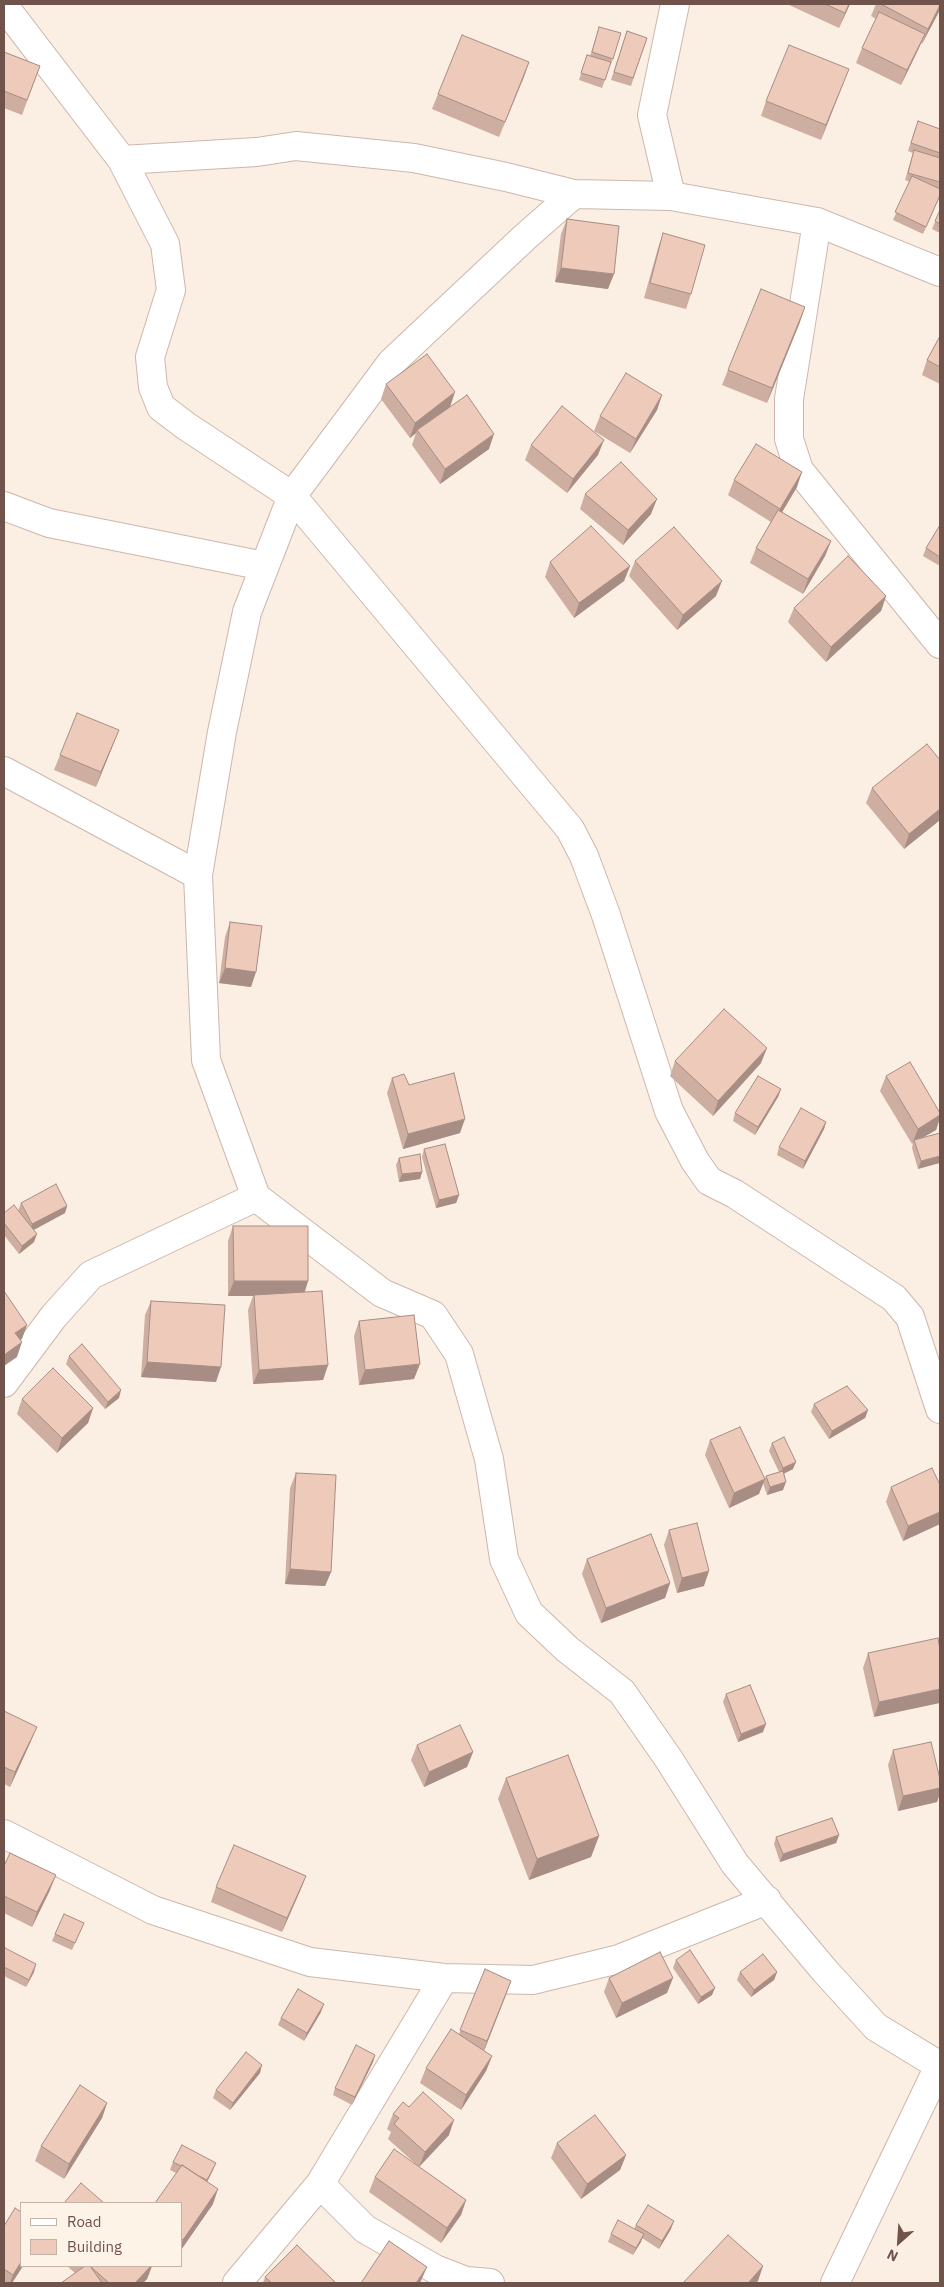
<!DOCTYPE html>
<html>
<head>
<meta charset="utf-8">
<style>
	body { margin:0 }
	#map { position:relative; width:944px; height:2287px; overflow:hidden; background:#fbeee2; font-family:"IBM Plex Sans",sans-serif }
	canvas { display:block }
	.frame { position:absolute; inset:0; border:5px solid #70534a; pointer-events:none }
	.legend { position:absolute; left:20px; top:2202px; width:162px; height:65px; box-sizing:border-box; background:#fef3e7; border:1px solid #c5b3a8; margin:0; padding:6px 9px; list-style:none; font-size:15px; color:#70534a }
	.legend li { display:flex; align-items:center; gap:10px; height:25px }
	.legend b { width:25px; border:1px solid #c5b3a8 }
	.north { position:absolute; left:874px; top:2217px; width:50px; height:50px; -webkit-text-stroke:4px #fef3e7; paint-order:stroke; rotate:206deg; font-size:14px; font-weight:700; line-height:20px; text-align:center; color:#70534a }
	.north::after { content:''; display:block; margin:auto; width:18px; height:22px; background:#70534a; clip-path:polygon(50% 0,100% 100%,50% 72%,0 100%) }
</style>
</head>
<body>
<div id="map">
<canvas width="944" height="2287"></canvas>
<div class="frame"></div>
<ul class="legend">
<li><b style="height:6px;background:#fff"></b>Road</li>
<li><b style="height:14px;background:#eecabb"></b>Building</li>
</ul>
<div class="north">N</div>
</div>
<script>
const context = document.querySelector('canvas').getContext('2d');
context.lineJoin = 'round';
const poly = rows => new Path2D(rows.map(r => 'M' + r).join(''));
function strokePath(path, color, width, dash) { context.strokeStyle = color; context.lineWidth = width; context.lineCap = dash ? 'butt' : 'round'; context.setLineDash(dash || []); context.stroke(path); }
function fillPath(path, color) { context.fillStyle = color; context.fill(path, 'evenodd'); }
const street = poly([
	[4,6,122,160,165,244,171,290,150,357,153,387,161,407,186,426,292,496,570,829,584,856,606,915,669,1111,695,1161,709,1181,735,1194,894,1298,910,1317,940,1409],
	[122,160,257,152,296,146,414,158,506,177,574,194,671,196,817,222,940,272],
	[574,194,525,237,391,363,292,496,247,612,222,732,198,875,206,1060,256,1197,382,1293,433,1315,459,1354,489,1459,504,1559,529,1613,567,1649,622,1692,668,1758,735,1864,825,1971,876,2027,940,2066],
	[671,196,652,115,675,4],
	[817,222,789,399,789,439,799,470,940,644],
	[4,506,49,523,264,566],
	[4,771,198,875],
	[4,1383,54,1316,91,1275,256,1197],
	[4,1834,153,1910,310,1962,444,1978,533,1980,619,1959,767,1900],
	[320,2184,365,2229,435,2269,466,2281,490,2283],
	[237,2283,320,2184,444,1978],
	[835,2283,939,2066]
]);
const wall = poly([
	[787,4,850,4,839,28],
	[876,4,940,4,922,44,921,43,901,85,856,63,862,48,876,19,871,16],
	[599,27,613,59,610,66,602,88,579,80,587,55,590,56],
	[627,31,647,38,631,86,611,80],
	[4,52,40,66,22,115,4,108],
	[529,62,499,137,432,109,438,94],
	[843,84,821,140,761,116,766,101],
	[915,129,940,129,940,155,939,158,940,158,940,196,923,234,893,220,910,182,905,180,913,153,908,151],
	[940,210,940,233,932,229],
	[567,219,608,289,555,282,561,234],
	[663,233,691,294,686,309,644,298,658,248],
	[800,322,767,403,722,385,728,370],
	[940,336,940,384,922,375,927,360],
	[386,384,450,406,489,449,440,484,412,445,416,433,410,438,381,399],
	[662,395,657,410,630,453,594,431,600,416],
	[531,445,598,455,567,493,525,460],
	[734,480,797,487,782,512,831,541,825,556,803,594,750,563,756,548,771,522,728,495],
	[585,494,651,514,623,545,580,509],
	[940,525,940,566,923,556,926,548],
	[635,561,716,596,677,630,629,576],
	[550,562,630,566,624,581,574,618,545,577],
	[886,596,881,611,826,662,788,622,794,608],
	[119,730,96,787,54,770,60,755],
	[940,760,940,820,904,849,866,803,872,788],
	[230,922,251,987,219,983,225,937],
	[675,1061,761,1063,713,1116,670,1076],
	[886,1076,940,1115,940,1118,936,1130,922,1138,940,1133,918,1169,912,1148,913,1143,912,1144,880,1091],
	[392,1078,409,1085,460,1133,403,1149,387,1093],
	[781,1089,778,1097,755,1135,733,1121,735,1113],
	[826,1122,824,1129,803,1169,777,1155,779,1147],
	[424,1149,459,1195,456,1203,436,1208,422,1157],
	[399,1158,422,1172,420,1179,399,1182,396,1165],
	[21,1203,67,1206,65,1213,33,1230,34,1242,19,1254,4,1235,4,1213,18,1211],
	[233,1226,308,1281,305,1292,328,1365,323,1380,253,1384,248,1310,253,1296,228,1296,228,1241],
	[151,1301,216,1382,141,1377,145,1315],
	[359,1321,414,1379,359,1385,354,1336],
	[69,1356,119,1398,105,1409,66,1364],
	[22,1399,93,1408,88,1423,57,1453,17,1414],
	[814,1404,868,1410,865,1418,829,1439,811,1412],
	[710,1440,759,1494,729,1508,705,1455],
	[772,1443,793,1469,784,1474,783,1490,767,1495,763,1483,766,1476,779,1472,769,1451],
	[296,1473,331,1572,325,1586,285,1584,290,1488],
	[940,1485,940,1524,903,1541,886,1502,891,1487],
	[669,1530,704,1586,677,1593,664,1545],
	[587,1559,670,1583,665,1598,601,1623,582,1574],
	[940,1650,874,1717,863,1668,868,1653],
	[726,1694,763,1732,738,1742,723,1702],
	[4,1711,31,1741,10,1787,4,1784],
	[417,1745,473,1752,467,1767,424,1787,411,1760],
	[893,1750,940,1779,940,1793,937,1802,898,1811,888,1765],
	[506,1778,599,1836,591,1857,529,1880,498,1799],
	[839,1835,836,1843,780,1862,774,1844,776,1837],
	[4,1866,50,1890,32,1927,4,1913],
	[306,1876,300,1891,282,1932,211,1902,216,1887],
	[84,1923,72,1950,52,1941,55,1934],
	[4,1951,34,1972,26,1987,4,1976],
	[676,1960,712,1995,698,2004,673,1968],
	[485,1969,511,1981,484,2051,492,2056,486,2071,461,2110,420,2083,426,2068,459,2034],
	[740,1972,777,1972,774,1980,751,1997,737,1980],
	[609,1978,667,1993,616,2018,604,1992],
	[321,2012,304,2041,278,2025,281,2018],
	[375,2055,373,2062,352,2105,333,2095,335,2088],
	[260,2073,230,2110,213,2098,216,2090],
	[107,2103,102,2118,64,2179,35,2161,41,2146],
	[393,2114,449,2135,419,2167,388,2139,391,2132,387,2129],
	[557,2143,626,2155,620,2170,581,2199,551,2158],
	[173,2162,213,2170,207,2182,213,2204,181,2250,181,2203,176,2173,170,2170],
	[375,2177,466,2200,461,2215,441,2243,369,2192],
	[636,2225,671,2229,659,2249,642,2238,633,2255,608,2242,611,2234,634,2229],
	[4,2226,21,2266,23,2266,12,2283,4,2283],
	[67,2266,152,2266,147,2279,143,2283,61,2283,75,2273],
	[265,2277,336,2283,263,2283]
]);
const shadedWall = poly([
	[849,4,850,4,839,28,845,13],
	[940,5,940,10,922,44,928,29],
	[925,34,919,48,901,85,907,70],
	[529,62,524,77,499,137],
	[849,69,843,84,821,140,826,125],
	[561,268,614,274,608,289,555,282],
	[805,307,800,322,767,403,772,388],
	[455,392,450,407,417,430,416,433,410,438,415,423],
	[662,395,657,410,630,453,636,439],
	[494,434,489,449,440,484,445,469],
	[604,440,598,455,567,493,573,479],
	[802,472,797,487,775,524,780,509],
	[657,499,651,514,623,545,628,530],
	[831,541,825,556,803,594,808,579],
	[630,566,624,581,574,618,579,603],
	[722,581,716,596,677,630,683,615],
	[886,596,881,611,826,662,831,647],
	[119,730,113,745,96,787,101,772],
	[940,809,940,820,904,849,909,834],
	[225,968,256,972,251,987,219,983],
	[767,1048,761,1063,713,1116,718,1101],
	[781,1089,778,1097,755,1135,758,1127],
	[940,1115,940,1118,936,1130,915,1142,914,1140,912,1144,918,1129],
	[465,1119,460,1133,403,1149,408,1134],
	[826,1122,824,1129,803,1169,805,1161],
	[940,1156,940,1163,918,1169,921,1161],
	[422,1172,420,1179,399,1182,402,1174],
	[459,1195,456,1203,436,1208,439,1200],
	[67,1206,65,1213,30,1232,32,1224],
	[37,1234,34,1242,19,1254,22,1246],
	[234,1281,308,1281,303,1296,228,1296],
	[27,1325,22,1339,10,1348,15,1333],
	[22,1342,17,1357,4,1366,4,1355],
	[147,1362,221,1367,216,1382,141,1377],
	[420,1364,414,1379,359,1385,365,1370],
	[328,1365,323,1380,253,1384,259,1370],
	[121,1390,119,1398,105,1409,108,1402],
	[93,1408,88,1423,57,1453,62,1438],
	[868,1410,865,1418,829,1439,832,1431],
	[796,1462,793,1469,780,1475,783,1468],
	[765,1479,759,1494,729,1508,734,1493],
	[786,1482,783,1490,767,1495,770,1487],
	[940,1512,940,1524,903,1541,908,1526],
	[290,1569,331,1572,325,1586,285,1584],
	[709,1571,704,1586,677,1593,682,1578],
	[670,1583,665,1598,601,1623,606,1608],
	[940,1689,940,1703,874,1717,879,1702],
	[766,1724,763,1732,738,1742,741,1734],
	[37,1727,31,1741,10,1787,15,1772],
	[473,1752,467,1767,424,1787,429,1772],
	[940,1788,940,1793,937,1802,898,1811,903,1796],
	[839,1835,836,1843,780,1862,783,1854],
	[599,1836,591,1857,529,1880,537,1859],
	[56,1875,50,1890,32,1927,37,1912],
	[306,1876,300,1891,282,1932,287,1918],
	[36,1964,34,1972,26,1987,29,1980],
	[777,1972,774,1980,751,1997,754,1990],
	[673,1978,667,1993,616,2018,622,2003],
	[511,1981,506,1995,482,2056,487,2041],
	[715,1988,712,1995,698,2004,701,1997],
	[324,2004,321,2012,304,2041,307,2033],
	[375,2055,373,2062,352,2105,355,2097],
	[492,2056,486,2071,461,2110,466,2095],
	[262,2065,260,2073,230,2110,233,2103],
	[107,2103,102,2118,64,2179,69,2164],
	[454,2120,449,2135,419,2167,425,2152],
	[626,2155,620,2170,581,2199,587,2184],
	[216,2163,213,2170,204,2188,207,2180],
	[218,2189,213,2204,181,2250,181,2245,183,2240],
	[466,2200,461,2215,441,2243,447,2228],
	[674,2221,671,2229,659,2249,662,2241],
	[644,2234,641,2242,633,2255,636,2248],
	[21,2262,21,2266,23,2266,12,2283,10,2283,13,2275],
	[151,2266,152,2266,147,2279,143,2283,135,2283],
	[763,2266,758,2281,756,2283,748,2283],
	[427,2267,420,2283,416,2283]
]);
const building = poly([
	[825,4,849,4,845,13,825,4],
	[881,4,940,4,940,5,928,29,881,4],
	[879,12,925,34,907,70,862,48,879,12],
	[599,27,621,33,613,59,592,52,599,27],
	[627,31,647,38,633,78,614,72,627,31],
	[462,35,529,62,505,122,438,94,462,35],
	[789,45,849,69,826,125,766,101,789,45],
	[4,52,40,66,27,100,4,91,4,52],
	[587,55,611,62,605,80,581,73,587,55],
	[918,121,940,129,940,153,911,143,918,121],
	[914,150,940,158,940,182,908,173,914,150],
	[912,176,940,189,940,195,926,227,895,212,912,176],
	[940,210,940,224,935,221,940,210],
	[567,219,619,226,614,274,561,268,567,219],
	[663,233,705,245,691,294,650,283,663,233],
	[761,289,805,307,772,388,728,370,761,289],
	[940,336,940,367,927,360,940,336],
	[427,354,455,392,415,423,386,384,427,354],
	[626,373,662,395,636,439,600,416,626,373],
	[467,395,494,434,445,469,417,430,467,395],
	[562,406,604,440,573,479,531,445,562,406],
	[756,444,802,472,780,509,734,480,756,444],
	[621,462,657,499,628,530,585,494,621,462],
	[778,510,831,541,808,579,756,548,778,510],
	[940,525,940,557,926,548,940,525],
	[591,526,630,566,579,603,550,562,591,526],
	[674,527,722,581,683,615,635,561,674,527],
	[848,556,886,596,831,647,794,608,848,556],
	[77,713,119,730,101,772,60,755,77,713],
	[927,744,940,760,940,809,909,834,872,788,927,744],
	[230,922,262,926,256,972,225,968,230,922],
	[724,1009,767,1048,718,1101,675,1061,724,1009],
	[910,1062,940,1113,940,1115,918,1129,886,1076,910,1062],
	[454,1073,465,1119,408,1134,392,1078,404,1074,409,1085,454,1073],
	[758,1076,781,1089,758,1127,735,1113,758,1076],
	[801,1108,826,1122,805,1161,779,1147,801,1108],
	[940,1133,940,1156,921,1161,914,1140,940,1133],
	[445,1144,459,1195,439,1200,424,1149,445,1144],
	[420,1154,422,1172,402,1174,399,1158,420,1154],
	[56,1184,67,1206,32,1224,21,1203,56,1184],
	[14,1205,37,1234,22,1246,4,1223,4,1213,14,1205],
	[233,1226,308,1226,308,1281,234,1281,233,1226],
	[4,1291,27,1325,15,1333,22,1342,4,1355,4,1291],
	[322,1291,328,1365,259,1370,254,1295,322,1291],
	[151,1301,225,1305,221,1367,147,1362,151,1301],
	[414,1315,420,1364,365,1370,359,1321,414,1315],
	[82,1344,121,1390,108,1402,69,1356,82,1344],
	[53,1368,93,1408,62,1438,22,1399,53,1368],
	[847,1386,868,1410,832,1431,814,1404,847,1386],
	[740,1427,765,1479,734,1493,710,1440,740,1427],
	[784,1437,796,1462,783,1468,772,1443,784,1437],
	[932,1468,940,1485,940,1512,908,1526,891,1487,932,1468],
	[783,1471,786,1482,770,1487,766,1476,783,1471],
	[296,1473,336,1475,331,1572,290,1569,296,1473],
	[697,1523,709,1571,682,1578,669,1530,697,1523],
	[651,1534,670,1583,606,1608,587,1559,651,1534],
	[938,1638,940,1650,940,1689,879,1702,868,1653,938,1638],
	[750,1685,766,1724,741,1734,726,1694,750,1685],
	[4,1711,37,1727,15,1772,4,1767,4,1711],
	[460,1725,473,1752,429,1772,417,1745,460,1725],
	[931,1742,940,1779,940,1788,903,1796,893,1750,931,1742],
	[568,1755,599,1836,537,1859,506,1778,568,1755],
	[832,1818,839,1835,783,1854,776,1837,832,1818],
	[234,1845,306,1876,287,1918,216,1887,234,1845],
	[10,1853,56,1875,37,1912,4,1896,4,1866,10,1853],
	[64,1914,84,1923,75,1943,55,1934,64,1914],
	[5,1948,36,1964,29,1980,4,1967,4,1951,5,1948],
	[690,1950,715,1988,701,1997,676,1960,690,1950],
	[660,1952,673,1978,622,2003,609,1978,660,1952],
	[763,1954,777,1972,754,1990,740,1972,763,1954],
	[485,1969,511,1981,487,2041,460,2030,485,1969],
	[298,1989,324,2004,307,2033,281,2018,298,1989],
	[451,2029,492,2056,466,2095,426,2068,451,2029],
	[356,2045,375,2055,355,2097,335,2088,356,2045],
	[246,2052,262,2065,233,2103,216,2090,246,2052],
	[80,2085,107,2103,69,2164,41,2146,80,2085],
	[423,2092,454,2120,425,2152,394,2124,399,2118,393,2114,403,2102,409,2107,423,2092],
	[595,2115,626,2155,587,2184,557,2143,595,2115],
	[182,2145,216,2163,207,2180,197,2175,182,2165,181,2166,173,2162,182,2145],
	[394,2149,466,2200,447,2228,375,2177,394,2149],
	[182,2165,218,2189,183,2240,181,2238,181,2203,155,2203,182,2165],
	[81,2183,104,2203,64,2203,81,2183],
	[648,2205,674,2221,662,2241,636,2225,648,2205],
	[15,2208,21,2212,21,2262,13,2275,4,2269,4,2226,15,2208],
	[618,2220,644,2234,636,2248,611,2234,618,2220],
	[728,2235,763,2266,748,2283,683,2283,728,2235],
	[389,2241,427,2267,416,2283,361,2283,389,2241],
	[297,2245,336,2283,272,2283,265,2277,297,2245],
	[85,2266,151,2266,135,2283,109,2283,90,2266,102,2283,61,2283,85,2266]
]);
strokePath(street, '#cdb7ac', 30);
strokePath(street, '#fff', 28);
fillPath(wall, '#cdaea1');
fillPath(shadedWall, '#a78d83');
fillPath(building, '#eecabb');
strokePath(building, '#a78d83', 1);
</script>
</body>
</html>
